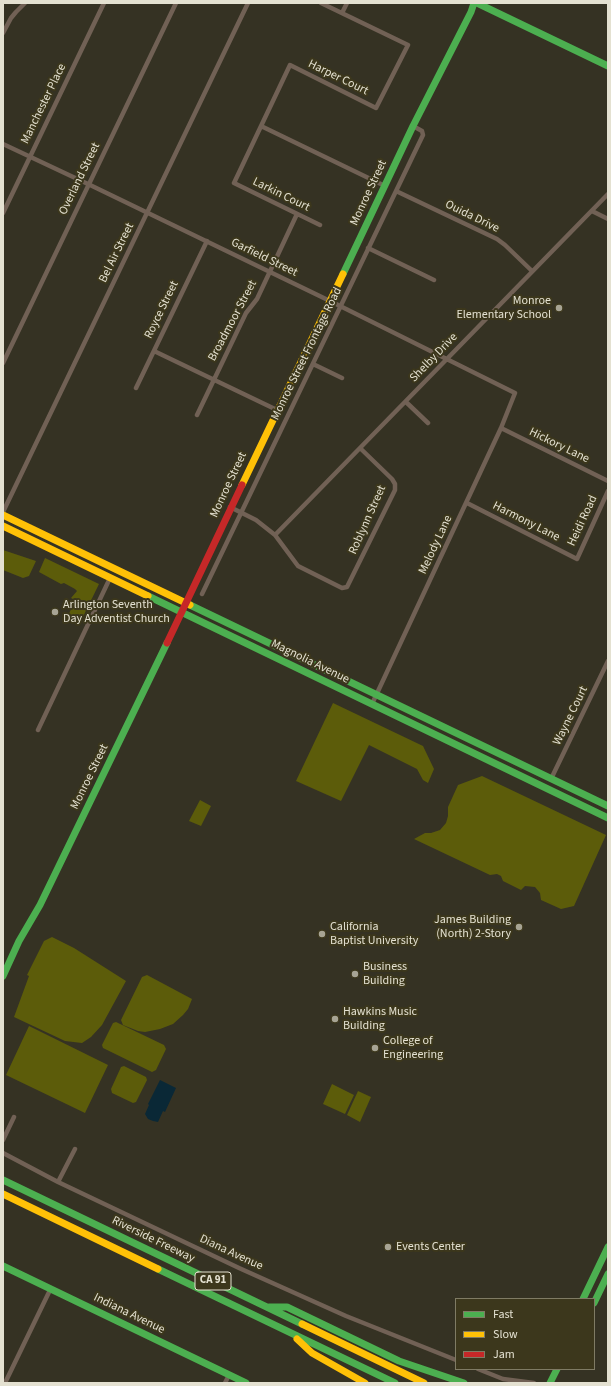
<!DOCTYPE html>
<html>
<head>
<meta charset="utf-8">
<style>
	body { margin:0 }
	#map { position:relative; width:611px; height:1386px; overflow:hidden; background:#353223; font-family:"Source Sans 3",sans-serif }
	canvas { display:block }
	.frame { position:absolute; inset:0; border:4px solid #e4e1d1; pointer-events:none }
	.legend { position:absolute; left:455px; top:1298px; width:140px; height:72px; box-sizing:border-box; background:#3c371c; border:1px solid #7f7b64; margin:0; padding:5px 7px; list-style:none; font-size:12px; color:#e4e1d1 }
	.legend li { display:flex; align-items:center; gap:8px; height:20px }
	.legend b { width:20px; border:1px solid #7f7b64 }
</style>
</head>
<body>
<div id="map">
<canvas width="611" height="1386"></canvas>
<div class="frame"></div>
<ul class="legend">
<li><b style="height:5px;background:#4caf50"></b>Fast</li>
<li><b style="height:5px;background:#ffc107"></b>Slow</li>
<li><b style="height:5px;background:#c62828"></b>Jam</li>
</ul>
</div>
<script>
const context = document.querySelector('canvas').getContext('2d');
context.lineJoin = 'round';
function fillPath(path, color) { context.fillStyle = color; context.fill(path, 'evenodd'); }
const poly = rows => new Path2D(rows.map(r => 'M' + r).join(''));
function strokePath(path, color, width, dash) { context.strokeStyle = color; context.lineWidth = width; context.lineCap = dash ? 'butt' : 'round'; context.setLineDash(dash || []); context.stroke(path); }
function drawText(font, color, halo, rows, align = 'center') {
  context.font = font + ' "Source Sans 3",sans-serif'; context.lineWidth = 4; context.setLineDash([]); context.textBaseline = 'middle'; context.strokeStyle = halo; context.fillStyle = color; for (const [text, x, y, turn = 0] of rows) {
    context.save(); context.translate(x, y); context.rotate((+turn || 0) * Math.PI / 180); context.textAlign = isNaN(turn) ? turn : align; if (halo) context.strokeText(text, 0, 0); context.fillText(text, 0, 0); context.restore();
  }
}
const green = poly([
	[3,550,36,561,29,576,23,578,3,570],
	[45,558,99,584,80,623,68,616,75,600,71,598,77,591,75,589,64,583,61,584,39,572],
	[333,703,423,746,434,769,428,783,423,780,417,769,369,745,341,801,296,781],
	[482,776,606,835,574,906,561,909,541,900,540,893,535,887,525,886,521,890,503,881,501,876,497,874,490,875,414,839,425,833,431,833,440,830,446,823,448,816,448,807,458,785],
	[200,800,211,806,201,826,189,821],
	[52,937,74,948,126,981,102,1025,91,1037,82,1043,65,1041,14,1017,29,976,27,975,44,941],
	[147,975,192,999,188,1009,183,1015,173,1024,160,1029,145,1032,138,1031,123,1025,121,1020,142,977],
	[116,1022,164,1045,166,1049,156,1070,152,1072,103,1048,102,1045,113,1023],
	[29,1026,108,1065,85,1113,6,1075],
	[124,1066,146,1077,147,1080,136,1102,133,1103,112,1093,111,1089,121,1067],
	[332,1084,354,1095,345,1114,323,1104],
	[358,1091,371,1097,360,1122,347,1115]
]);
const water = poly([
	[160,1080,176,1088,165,1112,163,1111,158,1122,153,1121,148,1119,145,1114,149,1105,148,1104]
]);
const street = poly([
	[342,13,347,3],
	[3,33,11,18,16,12,25,3],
	[261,126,385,186],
	[3,144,88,184,330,301,515,393,501,428,372,704],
	[396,191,497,239,505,245,532,271],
	[592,211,608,219],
	[3,213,104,3],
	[320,225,234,183,290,65,376,108,408,45,321,3],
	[368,248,434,280],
	[154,351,277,410],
	[3,363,176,3],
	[313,364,342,378],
	[136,388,207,241],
	[406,402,428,423],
	[197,415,246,313,257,299,297,214],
	[501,428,608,481],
	[467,503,577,559,608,491],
	[230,507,256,520,275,535,298,566,342,588,347,587,395,490,395,484,392,479,360,448],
	[3,512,248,3],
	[275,535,608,194],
	[202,594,423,135,422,131,413,126],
	[38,730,110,578],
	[551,779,608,661],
	[3,1140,14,1117],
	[3,1153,58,1182,239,1268,346,1316,456,1360],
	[58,1182,75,1149],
	[478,1369,503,1379,534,1383],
	[5,1383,51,1288],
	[225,1383,229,1375]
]);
const fast = poly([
	[477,3,608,66],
	[343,274,413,126,471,12,474,3],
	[148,596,608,818],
	[190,605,608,806],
	[3,976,19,941,40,905,167,643],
	[3,1180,302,1324],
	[3,1266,246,1383],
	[158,1269,395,1383],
	[583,1299,608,1247],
	[594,1303,608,1274],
	[269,1307,287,1307,399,1361,464,1383],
	[550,1383,557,1369]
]);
const slow = poly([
	[242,485,343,274],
	[3,515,190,605],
	[3,526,148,596],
	[3,1194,158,1269],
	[302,1324,424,1383],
	[297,1339,312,1353,365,1383]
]);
const jam = poly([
	[167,643,242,485]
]);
const markers = [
	[559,308,4,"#a7a494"],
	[55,612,4,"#a7a494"],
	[519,927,4,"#a7a494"],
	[322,934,4,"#a7a494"],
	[355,974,4,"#a7a494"],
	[335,1019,4,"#a7a494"],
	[375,1048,4,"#a7a494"],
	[388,1247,4,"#a7a494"]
];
const shields = [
	[213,1281,36]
];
const shieldNames = [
	["CA 91",213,1281]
];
const streetNames = [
	["Harper Court",338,78,26],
	["Manchester Place",44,104,-64],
	["Overland Street",80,179,-64],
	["Monroe Street",369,193,-65],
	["Larkin Court",281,195,26],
	["Ouida Drive",472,217,26],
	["Bel Air Street",117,253,-64],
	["Garfield Street",264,258,26],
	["Royce Street",162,310,-64],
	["Broadmoor Street",233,321,-62],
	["Monroe Street Frontage Road",307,354,-64],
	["Shelby Drive",434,358,-46],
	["Hickory Lane",559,446,26],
	["Monroe Street",229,485,-65],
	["Roblynn Street",368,520,-66],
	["Heidi Road",583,521,-65],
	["Harmony Lane",526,522,27],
	["Melody Lane",436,545,-65],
	["Magnolia Avenue",310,662,26],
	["Wayne Court",571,716,-64],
	["Monroe Street",90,777,-64],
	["Riverside Freeway",153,1240,26],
	["Diana Avenue",231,1253,25],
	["Indiana Avenue",129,1314,26]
];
const poiNames = [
	["Monroe",551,301,"right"],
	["Elementary School",551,315,"right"],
	["Arlington Seventh",63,605],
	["Day Adventist Church",63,619],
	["James Building",511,920,"right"],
	["(North) 2-Story",511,934,"right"],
	["California",330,927],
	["Baptist University",330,941],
	["Business",363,967],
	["Building",363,981],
	["Hawkins Music",343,1012],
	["Building",343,1026],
	["College of",383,1041],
	["Engineering",383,1055],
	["Events Center",396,1247]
];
fillPath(green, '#5c5c0a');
fillPath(water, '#0a2836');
strokePath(street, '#716155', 4.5);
strokePath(fast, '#4caf50', 7);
strokePath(slow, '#ffc107', 7);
strokePath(jam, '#c62828', 7);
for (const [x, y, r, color] of markers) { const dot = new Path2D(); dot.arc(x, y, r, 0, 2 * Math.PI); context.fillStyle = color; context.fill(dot); strokePath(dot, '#3c371c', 1.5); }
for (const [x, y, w] of shields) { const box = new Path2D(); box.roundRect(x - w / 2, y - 9, w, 18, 3); context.fillStyle = '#3c371c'; context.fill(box); strokePath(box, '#e4e1d1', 1); }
drawText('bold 11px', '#e4e1d1', null, shieldNames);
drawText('12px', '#e4e1d1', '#3c371c', streetNames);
drawText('12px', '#e4e1d1', '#3c371c', poiNames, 'left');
</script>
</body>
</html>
